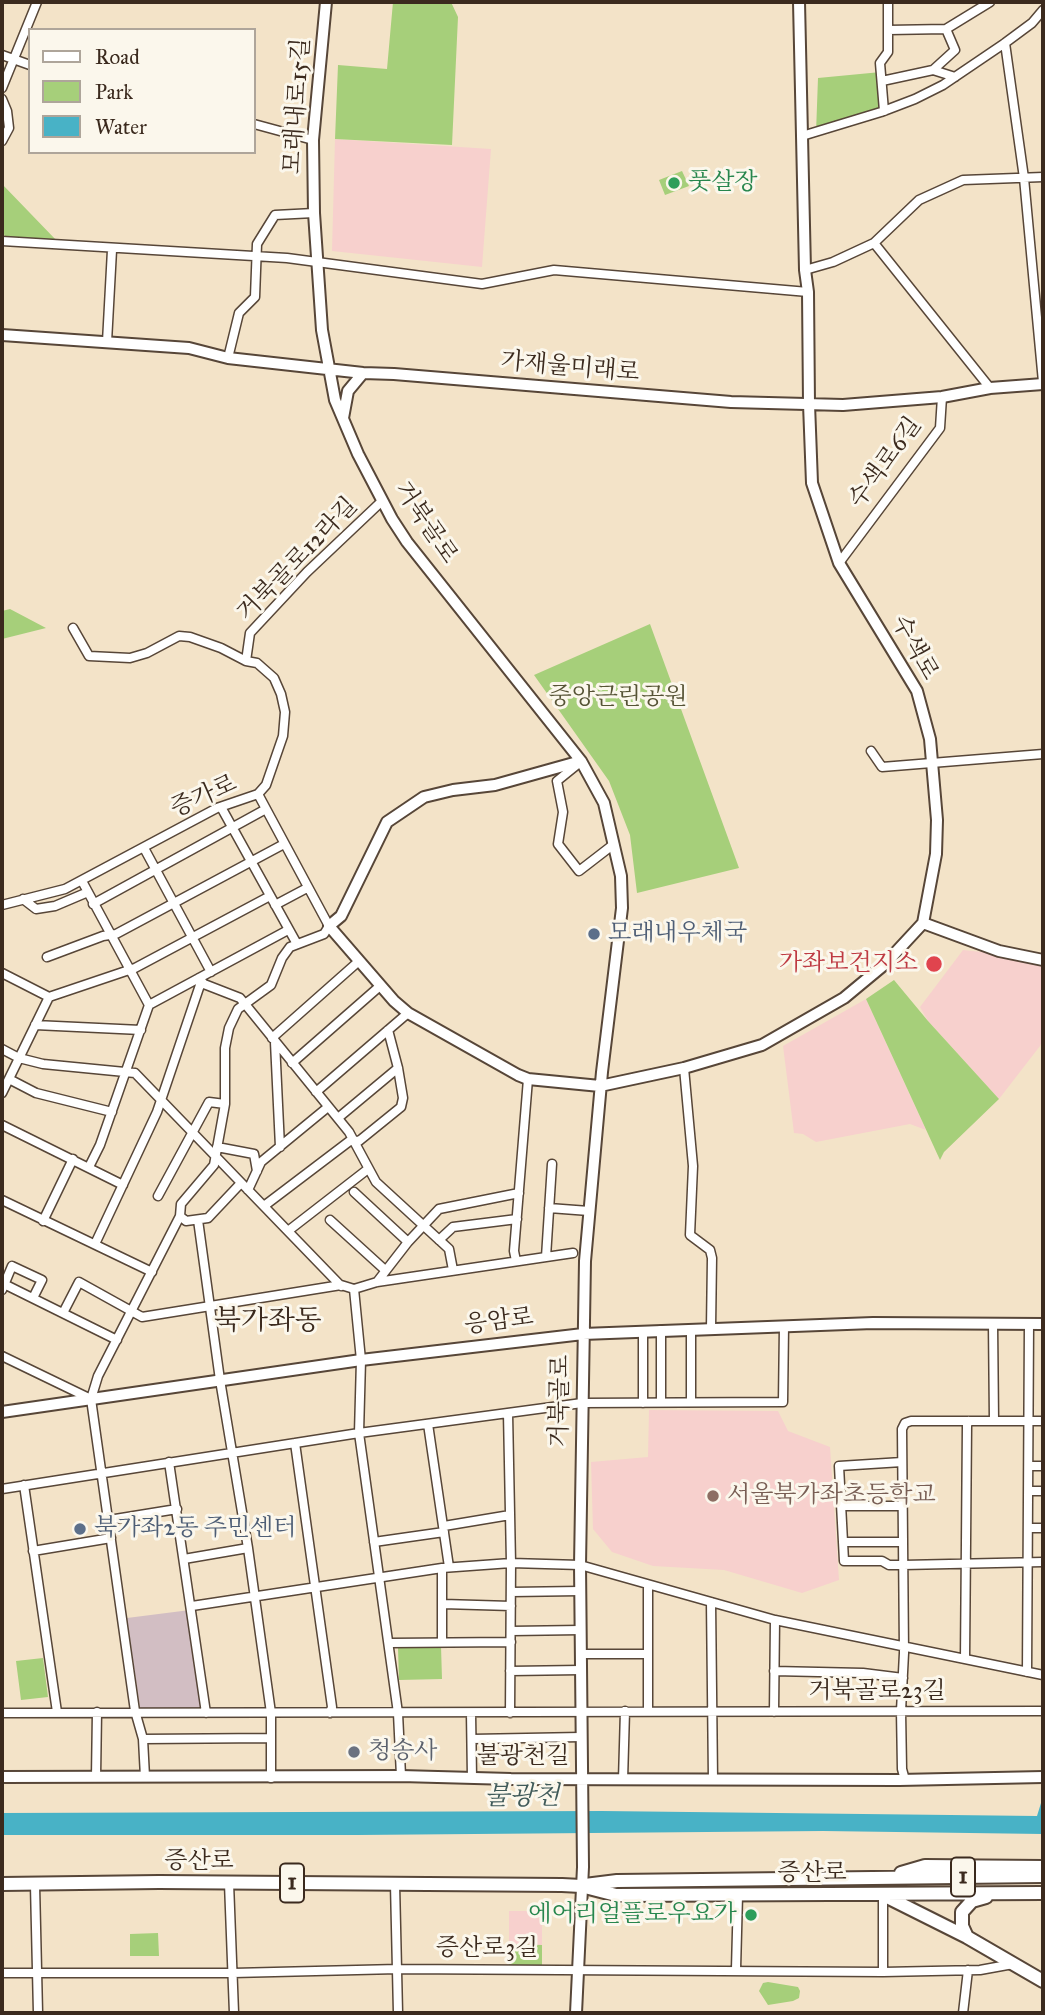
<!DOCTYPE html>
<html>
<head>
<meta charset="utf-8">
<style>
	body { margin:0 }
	#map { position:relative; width:1045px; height:2015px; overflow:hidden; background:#f3e3c8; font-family:"IM FELL Great Primer",serif }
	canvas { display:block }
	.frame { position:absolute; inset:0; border:4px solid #3b2a1e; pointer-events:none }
	.legend { position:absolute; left:28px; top:28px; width:228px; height:126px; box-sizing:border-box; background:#fbf7ec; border:2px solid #aea59a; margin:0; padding:9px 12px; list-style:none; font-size:21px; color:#3b2a1e }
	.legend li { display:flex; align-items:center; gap:14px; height:35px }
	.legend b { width:35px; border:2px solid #aea59a }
</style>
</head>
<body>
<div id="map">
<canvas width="1045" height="2015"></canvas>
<div class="frame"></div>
<ul class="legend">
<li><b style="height:9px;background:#fff"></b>Road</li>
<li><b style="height:19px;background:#a6cf7a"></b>Park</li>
<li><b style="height:19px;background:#48b2c6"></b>Water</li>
</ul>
</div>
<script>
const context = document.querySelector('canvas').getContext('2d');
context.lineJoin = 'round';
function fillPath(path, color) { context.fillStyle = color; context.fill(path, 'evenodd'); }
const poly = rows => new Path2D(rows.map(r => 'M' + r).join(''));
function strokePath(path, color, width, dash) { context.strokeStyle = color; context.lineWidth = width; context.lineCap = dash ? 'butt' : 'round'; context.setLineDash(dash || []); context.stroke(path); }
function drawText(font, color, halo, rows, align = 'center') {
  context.font = font + ' "IM FELL Great Primer","Noto Serif KR",serif'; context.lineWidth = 6; context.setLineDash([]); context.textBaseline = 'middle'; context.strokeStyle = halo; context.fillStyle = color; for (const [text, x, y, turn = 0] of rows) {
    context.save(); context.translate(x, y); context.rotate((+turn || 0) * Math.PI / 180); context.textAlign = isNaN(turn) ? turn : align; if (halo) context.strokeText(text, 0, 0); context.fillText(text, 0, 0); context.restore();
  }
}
const built = poly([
	[335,139,491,149,482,267,332,251],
	[963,950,992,953,1043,966,1043,1039,1040,1046,999,1099,928,1021,920,1007],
	[866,999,926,1130,910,1124,816,1142,803,1134,794,1133,783,1046],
	[649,1410,778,1411,788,1431,830,1447,839,1580,802,1593,724,1570,653,1566,612,1552,593,1529,591,1462,648,1457],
	[509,1911,542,1911,542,1965,509,1965]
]);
const industrial = poly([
	[190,1610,201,1708,140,1708,127,1618]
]);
const green = poly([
	[393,2,451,2,458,17,452,145,335,139,338,65,387,69],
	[881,72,881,112,816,133,818,78],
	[682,171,689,186,665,195,659,180],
	[2,184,57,241,5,237,2,228],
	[10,609,46,628,2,639,2,611],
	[650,624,739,868,637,893,630,835,609,781,534,675],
	[894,980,928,1021,999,1099,944,1152,940,1160,866,999],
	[441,1646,442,1679,399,1680,398,1648],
	[43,1658,48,1697,21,1700,16,1661],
	[158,1933,159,1956,130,1956,130,1934],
	[509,1944,542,1945,542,1965,509,1965],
	[768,1982,798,1987,800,1991,799,1998,793,2001,768,2005,759,1991,763,1983]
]);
const water = poly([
	[1041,1803,1043,1803,1043,1834,823,1831,358,1835,2,1835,2,1813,602,1811,1037,1816]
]);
const street = poly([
	[888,30,946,29,990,2],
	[1005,43,1024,178,1043,382],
	[2,55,30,65],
	[933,70,955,50,946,29],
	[882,81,933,70,955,77],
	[2,88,37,2],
	[2,99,7,111,9,128,2,141],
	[884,111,880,63,888,52,888,2],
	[254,124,313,140],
	[802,136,881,112,915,99,943,85,1005,43,1032,23,1043,10],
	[2,241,287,258,482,284,554,270,808,292],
	[874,243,990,388],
	[805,270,833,262,874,243,919,200,963,180,1043,177],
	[107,342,112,250],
	[228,358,239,313,255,297,257,244,275,215,314,213],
	[839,563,940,428,942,397],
	[246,661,250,633,307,572,382,501],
	[871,751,882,767,1043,754],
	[578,764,557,781,563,812,558,844,579,871,614,844],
	[221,807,297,944],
	[144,848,211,972],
	[82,881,149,1005],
	[23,899,36,909,55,906,88,892],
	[93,904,266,809],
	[2,905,65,889,217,808,258,794,266,785,283,736,285,712,281,694,274,678,257,663,246,661,221,648,190,637,179,636,147,653,130,658,89,656,73,628],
	[275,905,307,888],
	[47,957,103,936,116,934,284,844],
	[2,973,49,997,2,1093],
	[199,978,204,984,240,998,245,1004,349,1132,376,1182,449,1249,453,1270],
	[49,997,135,968,270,896],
	[149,1005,288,930],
	[35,1025,141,1030],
	[272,1038,359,961],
	[275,1042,280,1147],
	[2,1049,19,1058,43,1064,135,1073,341,1286],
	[292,1063,380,986],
	[684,1068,693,1166,690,1235,710,1250,712,1258,711,1328],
	[9,1079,36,1093,112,1112],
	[316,1092,408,1013],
	[338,1118,398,1068],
	[2,1125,123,1185],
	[217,1147,254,1154,257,1171],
	[89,1167,100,1145,149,1005],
	[248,1190,261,1162,328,1107],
	[354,1192,408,1242],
	[158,1196,209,1102,225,1104],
	[2,1200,152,1272],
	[264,1206,351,1140,359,1141,401,1107,403,1098,398,1068,388,1030],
	[549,1208,589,1211],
	[180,1216,186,1221,208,1218,241,1183],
	[198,1220,220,1380,248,1548,271,1713,271,1778],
	[330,1220,385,1270],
	[43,1221,73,1159],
	[288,1231,368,1169],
	[439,1240,453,1227,517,1219],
	[95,1244,157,1112,200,985,199,978],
	[546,1257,552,1164],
	[516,1261,514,1251,528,1079],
	[377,1282,408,1242,439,1209,519,1193],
	[2,1283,117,1340],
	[354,1289,361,1360,359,1433,398,1713,401,1776],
	[2,1290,12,1266,42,1280,33,1298],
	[63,1313,79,1282,142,1317,341,1285,354,1289,377,1282,573,1253],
	[993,1323,994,1421],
	[691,1329,691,1402],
	[2,1356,91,1399],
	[661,1402,661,1330],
	[643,1403,643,1331],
	[508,1413,511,1563,510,1713],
	[428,1424,449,1567],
	[295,1443,332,1707,330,1713],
	[169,1462,206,1713],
	[902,1462,839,1466,844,1561,882,1561,889,1565,903,1565,1043,1562],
	[1030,1466,1043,1466],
	[24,1485,57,1712],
	[2,1489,359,1433,582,1403,783,1402,784,1326],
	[1030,1491,1043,1491],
	[841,1506,902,1506],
	[109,1520,177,1509],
	[444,1526,510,1515],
	[1030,1528,1043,1528],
	[374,1542,444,1532],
	[843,1542,903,1542],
	[33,1551,111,1538],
	[184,1559,248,1548],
	[442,1568,442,1642],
	[511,1592,580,1591],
	[711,1602,713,1780],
	[443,1604,511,1606],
	[192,1606,442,1568,511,1563,580,1565,775,1620,1043,1675],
	[511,1631,581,1630],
	[390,1643,511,1642],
	[581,1654,648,1654],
	[965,1659,967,1425,969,1421],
	[510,1671,581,1670],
	[774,1671,863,1673,903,1678],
	[1027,1672,1029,1324],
	[648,1711,648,1585],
	[774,1712,775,1620],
	[2,1713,1043,1711],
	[471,1713,472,1778],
	[143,1739,271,1738],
	[472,1739,581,1737],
	[96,1777,97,1712],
	[145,1777,143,1739,135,1711,91,1399,98,1376,180,1216,181,1204,214,1165,225,1104,225,1048,229,1028,238,1009,271,985,282,958,290,947,324,934,329,926,258,794],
	[623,1780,625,1711],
	[905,1780,902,1769,901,1711,904,1653,902,1429,905,1423,911,1421,1043,1421],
	[229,1883,234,2013],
	[395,1884,398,2013],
	[35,1885,38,2013],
	[883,1895,883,1972],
	[736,1969,738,1895],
	[2,1973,233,1973,398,1969,883,1972,980,1970,1013,1964],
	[963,2013,968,1970]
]);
const secondary = poly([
	[326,2,313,140,314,213,322,330,335,400,358,454,392,519,407,542,581,761,604,803,621,876,622,908,602,1072,585,1261,580,1565,583,1867,576,2013],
	[2,335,189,348,228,358,363,373,394,374,731,402,843,405,942,397,990,388,1043,384],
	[343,418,348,391,363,373],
	[581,761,495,785,453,790,424,797,387,822,341,916,329,926,394,1001,408,1013,518,1075,528,1079,600,1086,684,1068,762,1045,844,998,885,964,923,923,936,854,937,820,930,739,917,691,839,563,812,483,809,404,808,292,805,270,799,2],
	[923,923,999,951,1043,960],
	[2,1412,361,1360,583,1334,873,1323,1043,1324],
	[2,1777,401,1776,511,1779,899,1780,1043,1777]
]);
const primary = poly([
	[901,1873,925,1866,1043,1867],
	[2,1884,159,1882,562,1885,581,1886,616,1895,1043,1893],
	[585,1885,617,1881,1043,1876],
	[887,1897,967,1937,1043,1981],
	[967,1937,962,1926,962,1912,972,1901,986,1897]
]);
const markers = [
	[674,183,7,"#2e9e5b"],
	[594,934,7,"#5c6f8a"],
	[934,964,9,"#e0444e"],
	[713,1496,7,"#8d6e63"],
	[80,1529,7,"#5c6f8a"],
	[354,1752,7,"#6b7280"],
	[751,1915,7,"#2e9e5b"]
];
const shields = [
	[963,1877,24],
	[292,1883,24]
];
const shieldNames = [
	["1",963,1877],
	["1",292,1883]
];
const streetNames = [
	["모래내로15길",298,106,-86],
	["가재울미래로",570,368,5],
	["수색로6길",886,463,-54],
	["거북골로",425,523,56],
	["거북골로12라길",298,560,-46],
	["수색로",914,648,61],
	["증가로",204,797,-24],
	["응암로",499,1322,-7],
	["거북골로",561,1401,-89],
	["거북골로23길",877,1692],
	["불광천길",523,1757],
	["증산로",199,1862],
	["증산로",812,1874],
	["증산로3길",487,1949]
];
const leisureNames = [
	["풋살장",688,183],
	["에어리얼플로우요가",737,1915,"right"]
];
const parkNames = [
	["중앙근린공원",618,698]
];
const serviceNames = [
	["모래내우체국",608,934],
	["북가좌2동 주민센터",94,1529]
];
const healthNames = [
	["가좌보건지소",918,964]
];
const educationNames = [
	["서울북가좌초등학교",727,1496]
];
const worshipNames = [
	["청송사",368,1752]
];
const waterNames = [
	["불광천",522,1798]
];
const quarterNames = [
	["북가좌동",268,1322]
];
fillPath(built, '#f7d0cd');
fillPath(industrial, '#d2bec3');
fillPath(green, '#a6cf7a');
fillPath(water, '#48b2c6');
strokePath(street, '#574638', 11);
strokePath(secondary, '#574638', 14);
strokePath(primary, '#574638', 16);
strokePath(street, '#fff', 8);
strokePath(secondary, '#fff', 10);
strokePath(primary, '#fff', 12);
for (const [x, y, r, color] of markers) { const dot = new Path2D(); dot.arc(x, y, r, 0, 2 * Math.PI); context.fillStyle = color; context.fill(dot); strokePath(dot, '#fbf7ec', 2.5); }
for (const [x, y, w] of shields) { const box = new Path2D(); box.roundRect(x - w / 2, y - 19.5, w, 39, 5); context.fillStyle = '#fbf7ec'; context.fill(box); strokePath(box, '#3b2a1e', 2); }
drawText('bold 23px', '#3b2a1e', null, shieldNames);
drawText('24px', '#3b2a1e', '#fbf7ec', streetNames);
drawText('24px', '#27864d', '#fbf7ec', leisureNames, 'left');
drawText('24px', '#565335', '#fbf7ec', parkNames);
drawText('24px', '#4e5e75', '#fbf7ec', serviceNames, 'left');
drawText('24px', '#be3a42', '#fbf7ec', healthNames, 'right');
drawText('24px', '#785e54', '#fbf7ec', educationNames, 'left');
drawText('24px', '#5b616d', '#fbf7ec', worshipNames, 'left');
drawText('italic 26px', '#405a59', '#fbf7ec', waterNames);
drawText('28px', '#3b2a1e', '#fbf7ec', quarterNames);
</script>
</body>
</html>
